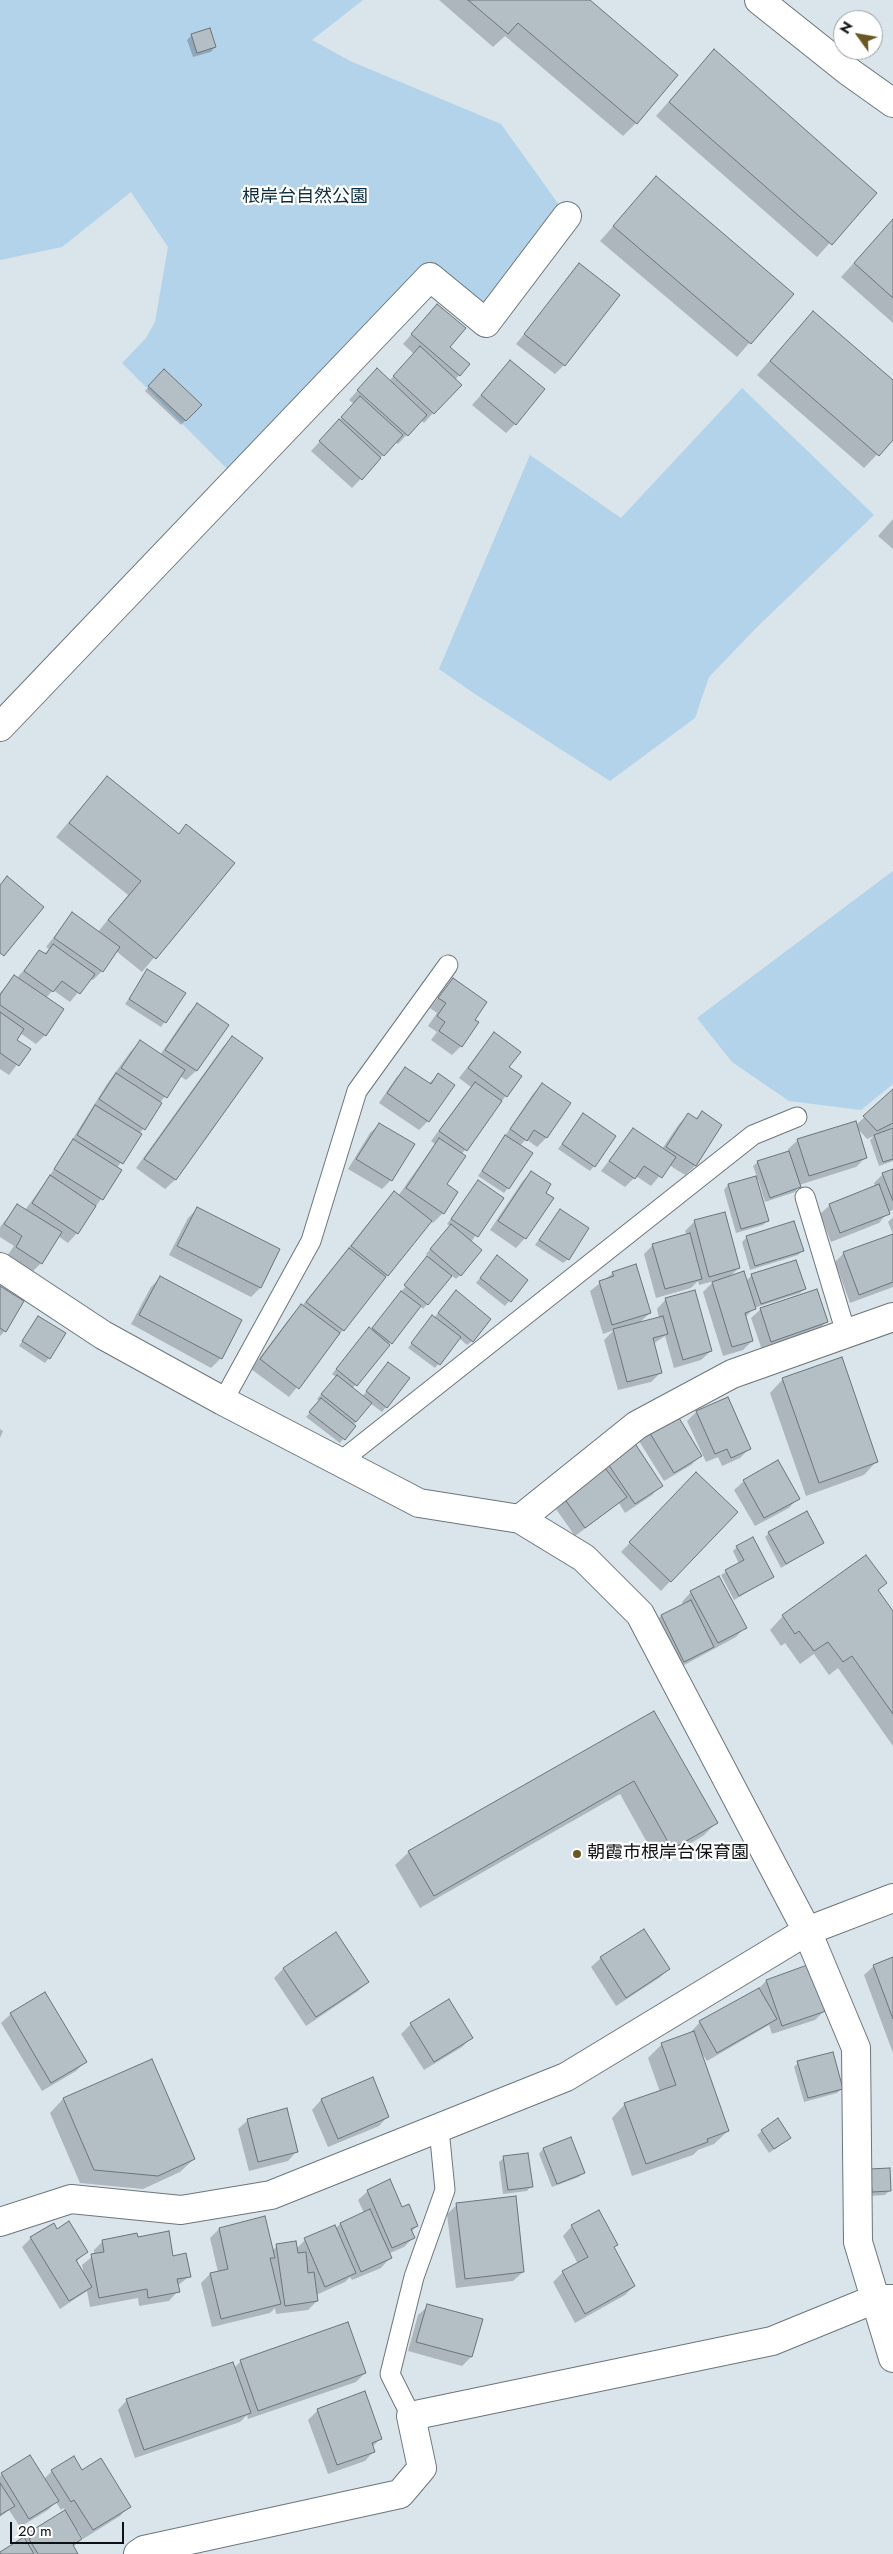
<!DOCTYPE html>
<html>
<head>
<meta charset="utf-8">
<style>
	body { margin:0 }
	#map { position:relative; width:893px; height:2554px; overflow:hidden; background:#d9e4eb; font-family:Jost,sans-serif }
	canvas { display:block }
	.north { position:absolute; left:833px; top:10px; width:50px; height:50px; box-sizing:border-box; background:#fff; border:1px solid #9ea0a1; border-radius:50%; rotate:302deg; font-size:14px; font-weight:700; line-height:20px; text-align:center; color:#0d1113 }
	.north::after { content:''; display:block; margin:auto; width:18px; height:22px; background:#695624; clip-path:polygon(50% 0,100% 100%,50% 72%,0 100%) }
	.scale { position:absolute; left:10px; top:2522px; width:114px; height:22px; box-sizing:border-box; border:2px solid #0d1113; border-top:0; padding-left:6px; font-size:15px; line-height:18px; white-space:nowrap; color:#0d1113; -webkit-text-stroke:4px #fff; paint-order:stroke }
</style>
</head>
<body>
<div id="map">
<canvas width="893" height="2554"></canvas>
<div class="north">N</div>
<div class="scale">20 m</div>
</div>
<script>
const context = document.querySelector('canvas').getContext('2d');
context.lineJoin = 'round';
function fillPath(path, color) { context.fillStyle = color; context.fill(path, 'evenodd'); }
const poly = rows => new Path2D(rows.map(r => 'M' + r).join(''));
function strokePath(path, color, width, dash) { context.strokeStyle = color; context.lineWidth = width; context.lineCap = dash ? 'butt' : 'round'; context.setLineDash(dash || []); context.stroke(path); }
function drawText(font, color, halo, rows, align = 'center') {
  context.font = font + ' Jost,"Noto Sans JP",sans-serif'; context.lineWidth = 4.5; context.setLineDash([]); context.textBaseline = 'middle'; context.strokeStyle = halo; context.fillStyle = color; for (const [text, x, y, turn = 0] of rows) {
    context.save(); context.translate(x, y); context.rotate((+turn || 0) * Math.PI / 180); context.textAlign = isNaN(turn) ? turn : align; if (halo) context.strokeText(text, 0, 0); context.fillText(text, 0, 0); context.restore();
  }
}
const green = poly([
	[0,0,363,0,312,40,350,61,501,124,567,216,486,323,430,277,238,480,122,363,146,338,155,322,168,247,131,192,62,247,0,260],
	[742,388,874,515,758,626,709,677,695,718,610,781,475,694,439,669,530,455,621,518],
	[893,871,893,1084,861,1110,789,1101,732,1062,697,1018]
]);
const shadow = poly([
	[439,0,588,0,636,123,623,136,505,36,493,47],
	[192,35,215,47,211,52,193,57,187,40],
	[701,65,875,193,817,257,656,116],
	[656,178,792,294,737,357,600,241],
	[893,220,893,323,841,277],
	[580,265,564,365,555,374,516,344],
	[813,312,893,382,893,438,864,468,757,375],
	[428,315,448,347,468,364,455,380,433,413,424,423,421,420,398,444,395,442,352,488,311,451,354,404,349,400,368,379,389,381,414,354,403,344],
	[510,362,515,424,506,433,472,405],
	[164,371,200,405,181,425,145,391],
	[893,519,893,549,878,536],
	[107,777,178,835,187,826,233,863,142,972,116,951,102,971,93,980,90,978,70,1002,53,990,46,998,45,1035,36,1044,20,1033,16,1040,29,1049,9,1075,0,1069,0,993,14,976,17,978,40,951,44,954,49,949,46,947,72,914,98,932,128,895,56,837],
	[148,971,184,994,161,1027,125,1004],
	[453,979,473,1020,461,1046,452,1055,431,1040,437,1032,428,1026,437,1013,430,1008],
	[197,1005,227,1026,196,1071,186,1080,180,1076,160,1103,117,1168,121,1171,77,1233,68,1243,58,1236,41,1263,32,1272,7,1256,14,1246,0,1237,0,1227,17,1206,25,1210,47,1180,107,1084,131,1051,140,1042,160,1055,188,1014],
	[494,1033,507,1067,520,1077,461,1155,445,1184,457,1192,443,1213,433,1223,431,1221,289,1397,251,1369,292,1315,302,1306,385,1202,398,1196,435,1144,431,1141,471,1087,459,1078],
	[232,1038,261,1059,175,1180,165,1189,136,1168,223,1047],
	[405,1068,428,1084,438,1075,428,1121,419,1130,379,1103,396,1078],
	[542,1084,570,1103,546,1138,537,1147,526,1139,520,1146,508,1188,504,1193,478,1176,533,1094],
	[893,1091,893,1127,889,1129,893,1130,893,1161,879,1166,870,1140,874,1136,867,1139,857,1128,866,1157,856,1167,799,1185,795,1192,765,1202,758,1179,755,1179,767,1221,763,1225,736,1233,724,1190,728,1185,757,1177,753,1166,758,1162,789,1152,788,1149,798,1140,856,1125],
	[702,1113,721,1125,695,1166,685,1175,669,1165,651,1186,636,1176,625,1187,601,1171,633,1129,662,1149,679,1124,688,1115,695,1119],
	[583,1115,594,1166,590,1171,558,1149],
	[380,1124,391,1180,382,1189,348,1169,370,1133],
	[893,1170,893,1210,888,1212,879,1223,831,1242,820,1214,830,1205,875,1187,874,1183,883,1174],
	[531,1172,525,1238,516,1248,490,1230,522,1182],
	[478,1182,502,1198,471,1242,460,1275,456,1279,451,1275,423,1309,420,1306,352,1389,362,1397,384,1368,386,1407,382,1412,370,1403,340,1443,306,1417,320,1401,317,1399,336,1377,332,1374,365,1334,371,1331,429,1256,426,1254,450,1226,447,1224],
	[197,1209,278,1250,260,1288,251,1297,169,1255,188,1218],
	[560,1210,568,1259,563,1263,535,1245],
	[893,1217,893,1234,888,1222],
	[695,1221,739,1268,729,1277,746,1281,752,1275,805,1289,800,1293,754,1308,745,1318,752,1341,743,1350,723,1356,703,1292,714,1281,699,1285,698,1281,691,1288,656,1298,644,1254,653,1245,687,1235,685,1231],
	[893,1235,893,1287,850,1303,835,1262,844,1253],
	[747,1237,802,1251,798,1255,750,1270,742,1242],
	[493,1262,526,1280,505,1306,476,1283],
	[613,1273,650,1313,638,1324,659,1318,657,1309,666,1299,711,1351,701,1360,674,1368,665,1336,653,1344,661,1372,651,1382,618,1390,604,1340,614,1330,603,1334,590,1291],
	[160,1278,241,1321,221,1358,211,1368,131,1324,151,1287],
	[0,1288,5,1331,0,1336],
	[452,1296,472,1341,467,1345,459,1338,435,1368,408,1348,428,1321,434,1318],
	[761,1309,826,1322,817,1331,762,1350,751,1318],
	[38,1317,49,1358,45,1363,19,1346],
	[783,1379,877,1461,864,1475,806,1496,770,1393],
	[696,1412,749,1449,740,1458,722,1466,718,1457,706,1462,687,1421],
	[0,1429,3,1431,0,1438],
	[648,1431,700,1456,691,1465,664,1481,639,1441],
	[607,1462,661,1485,652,1495,625,1513,619,1503,575,1536,556,1509],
	[744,1481,798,1498,789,1508,755,1526,734,1490],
	[687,1483,736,1512,661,1591,621,1552],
	[769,1533,823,1542,781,1568,765,1537],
	[737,1547,773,1577,734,1600,721,1575,739,1564,733,1551],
	[885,1583,878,1591,893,1613,893,1746,838,1668,829,1675,814,1654,800,1664,785,1643,781,1646,770,1630,783,1616],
	[691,1592,745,1627,736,1637,675,1670,652,1625,661,1616,683,1605,682,1602],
	[653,1712,716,1823,703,1836,658,1862,620,1794,420,1908,395,1865,409,1852],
	[335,1934,367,1982,358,1991,306,2026,274,1978,283,1969],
	[601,1958,669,1969,659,1978,616,2006,591,1967],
	[893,1958,893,2053,864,1975,874,1966],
	[766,1981,825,2010,815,2020,772,2034,769,2025,707,2061,699,2049,728,2131,714,2144,698,2150,693,2155,632,2176,612,2118,625,2104,660,2092,648,2058,662,2044,692,2033,691,2032,700,2022,756,1991],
	[449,2001,471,2038,462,2047,424,2070,401,2034,411,2024],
	[11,2014,85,2062,76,2071,42,2091,1,2023],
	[151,2061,194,2159,180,2172,143,2189,80,2183,50,2113,63,2099],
	[798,2063,842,2088,837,2093,804,2102,794,2067],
	[372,2079,388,2116,379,2126,328,2147,312,2110,321,2100],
	[248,2120,297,2151,288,2161,249,2171,238,2129],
	[762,2131,790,2138,769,2153,757,2135],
	[570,2139,583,2173,579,2177,552,2187,539,2154,543,2149],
	[504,2158,531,2186,527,2191,503,2194,499,2162],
	[866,2175,890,2190,885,2195,867,2196],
	[368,2191,401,2209,417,2226,411,2232,413,2238,404,2247,388,2254,390,2258,381,2268,352,2280,350,2277,345,2282,316,2295,317,2301,308,2310,276,2314,275,2308,270,2313,212,2327,201,2283,210,2274,218,2272,210,2238,219,2229,272,2251,277,2246,296,2249,305,2240,335,2229,340,2224,364,2213,358,2200],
	[457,2205,523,2272,513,2281,456,2288,447,2214],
	[572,2226,617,2245,613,2249,634,2286,625,2295,575,2323,553,2282,563,2272,578,2264,563,2236],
	[57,2230,86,2252,76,2262,84,2275,82,2265,94,2255,94,2250,103,2241,137,2238,172,2257,190,2276,177,2286,178,2291,169,2301,139,2306,138,2298,90,2307,87,2291,60,2309,22,2247,31,2238],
	[428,2306,471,2357,462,2366,408,2351,418,2315],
	[241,2361,365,2373,356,2382,248,2419,247,2415,240,2422,135,2458,118,2410,127,2400,234,2368],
	[318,2410,380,2439,372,2447,374,2451,365,2461,328,2474,308,2420],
	[52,2471,82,2471,129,2506,120,2516,83,2539,78,2530,76,2531,81,2539,73,2547,77,2554,0,2554,66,2511,64,2508,61,2510,56,2502,48,2510,20,2527,9,2510,0,2517,0,2476,2,2474,44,2479]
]);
const building = poly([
	[468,0,590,0,678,75,637,124,518,23,508,34,468,0],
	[210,28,216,47,197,53,191,34,210,28],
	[714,49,877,193,832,245,669,102,714,49],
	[656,176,794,294,751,344,613,226,656,176],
	[893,219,893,298,854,263,893,219],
	[579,263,620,295,565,366,524,334,579,263],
	[437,304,466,328,450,347,470,364,460,376,411,334,437,304],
	[813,311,893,380,893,440,879,456,770,361,813,311],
	[420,346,462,385,434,414,393,376,420,346],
	[510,360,545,389,516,425,481,395,510,360],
	[377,368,427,415,408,436,357,390,377,368],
	[164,369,202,405,186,421,148,386,164,369],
	[360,396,403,435,384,456,341,417,360,396],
	[339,419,381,458,362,480,319,441,339,419],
	[107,776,179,834,186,824,235,863,156,959,108,920,141,881,69,823,107,776],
	[7,876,44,907,4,956,0,953,0,885,7,876],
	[72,912,120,947,103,972,54,938,72,912],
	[53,944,95,974,80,994,62,981,53,992,24,971,39,950,46,954,53,944],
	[147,969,186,993,166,1023,129,999,147,969],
	[14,975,64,1009,46,1036,0,1005,0,995,14,975],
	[453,978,487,1002,475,1020,479,1022,462,1047,439,1031,445,1022,437,1016,446,1003,438,998,453,978],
	[197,1003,229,1025,197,1071,165,1050,197,1003],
	[0,1012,24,1029,17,1040,31,1049,19,1066,0,1053,0,1012],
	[494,1032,521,1052,509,1067,522,1076,507,1097,468,1068,494,1032],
	[232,1036,263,1058,176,1180,144,1159,232,1036],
	[140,1040,185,1070,167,1098,121,1068,140,1040],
	[405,1067,431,1084,438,1073,455,1085,429,1122,387,1093,405,1067],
	[116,1073,162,1103,145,1130,99,1099,116,1073],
	[475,1082,502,1101,467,1151,439,1131,475,1082],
	[542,1083,571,1103,547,1138,534,1130,527,1141,510,1129,542,1083],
	[893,1089,893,1123,877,1131,863,1116,893,1089],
	[95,1105,142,1134,123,1164,77,1135,95,1105],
	[702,1111,722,1125,696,1166,666,1147,688,1113,697,1119,702,1111],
	[583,1113,616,1136,595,1167,562,1144,583,1113],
	[856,1121,867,1158,809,1176,797,1139,856,1121],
	[379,1123,415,1144,392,1181,356,1159,379,1123],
	[633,1128,676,1157,662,1178,644,1166,635,1179,609,1161,633,1128],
	[893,1128,893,1159,883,1162,874,1135,893,1128],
	[505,1135,533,1153,509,1189,482,1171,505,1135],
	[439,1138,466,1156,447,1184,458,1192,444,1214,406,1188,439,1138],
	[73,1139,122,1170,103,1200,54,1169,73,1139],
	[789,1151,801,1187,770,1198,757,1161,789,1151],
	[893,1169,893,1201,882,1173,893,1169],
	[531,1171,551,1184,546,1193,554,1198,526,1239,498,1221,531,1171],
	[50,1175,96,1206,78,1234,32,1203,50,1175],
	[756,1176,769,1221,741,1229,728,1184,756,1176],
	[478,1180,504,1198,478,1237,451,1219,478,1180],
	[879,1184,890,1214,840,1233,829,1204,879,1184],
	[394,1191,432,1221,388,1276,351,1246,394,1191],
	[17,1204,62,1232,42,1264,16,1247,22,1236,4,1224,17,1204],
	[197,1207,280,1249,261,1288,177,1246,197,1207],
	[560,1209,589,1228,569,1260,539,1240,560,1209],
	[725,1212,740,1268,709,1277,694,1220,725,1212],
	[794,1221,804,1251,755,1266,746,1236,794,1221],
	[451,1224,482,1250,461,1276,430,1249,451,1224],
	[690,1233,702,1279,665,1289,652,1244,690,1233],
	[893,1234,893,1282,859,1295,843,1252,893,1234],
	[349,1248,386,1277,344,1331,306,1302,349,1248],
	[497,1255,528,1280,511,1302,480,1278,497,1255],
	[427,1256,452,1276,428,1305,404,1285,427,1256],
	[796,1260,806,1289,761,1304,751,1274,796,1260],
	[636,1264,651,1313,612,1325,599,1281,614,1276,612,1272,636,1264],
	[744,1271,756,1309,745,1313,753,1341,732,1347,712,1282,744,1271],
	[160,1276,242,1320,222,1359,139,1315,160,1276],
	[0,1286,24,1301,6,1332,0,1328,0,1286],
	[817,1289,828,1322,771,1342,760,1308,817,1289],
	[456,1290,491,1319,473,1342,438,1313,456,1290],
	[695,1290,712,1351,683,1360,665,1298,695,1290],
	[401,1291,421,1306,392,1344,372,1328,401,1291],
	[301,1304,340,1333,299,1389,260,1359,301,1304],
	[432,1315,461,1337,440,1365,411,1343,432,1315],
	[38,1316,66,1333,50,1359,22,1341,38,1316],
	[663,1316,668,1334,653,1338,662,1373,627,1382,613,1329,663,1316],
	[369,1327,390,1345,357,1386,336,1369,369,1327],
	[842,1357,878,1462,819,1483,782,1378,842,1357],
	[388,1362,410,1378,387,1408,366,1391,388,1362],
	[337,1375,372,1403,356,1422,321,1394,337,1375],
	[728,1397,751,1449,731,1458,727,1449,715,1454,696,1411,728,1397],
	[321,1398,356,1426,345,1440,309,1412,321,1398],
	[676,1413,702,1456,674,1473,648,1430,676,1413],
	[634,1442,663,1486,635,1504,606,1461,634,1442],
	[778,1460,800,1499,764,1518,743,1480,778,1460],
	[605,1468,627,1497,585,1528,564,1498,605,1468],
	[696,1472,738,1512,671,1582,629,1542,696,1472],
	[807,1511,824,1543,786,1564,768,1532,807,1511],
	[753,1537,774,1577,739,1596,725,1570,744,1560,736,1546,753,1537],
	[866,1555,887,1583,878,1590,893,1611,893,1714,852,1656,843,1662,828,1642,814,1651,799,1631,795,1634,782,1615,866,1555],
	[719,1576,747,1628,718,1643,690,1591,719,1576],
	[691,1600,714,1647,684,1662,661,1615,691,1600],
	[654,1711,718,1823,672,1849,634,1781,434,1896,408,1851,654,1711],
	[644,1929,670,1969,626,1998,600,1957,644,1929],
	[336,1932,369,1982,316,2017,283,1968,336,1932],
	[893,1957,893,2019,873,1965,893,1957],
	[810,1964,826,2011,782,2026,766,1980,810,1964],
	[759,1988,777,2019,717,2053,699,2021,759,1988],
	[45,1992,87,2062,51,2083,10,2013,45,1992],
	[449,1999,473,2038,434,2062,410,2023,449,1999],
	[694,2031,729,2131,707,2139,708,2142,646,2164,624,2103,676,2085,661,2043,694,2031],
	[833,2052,843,2089,808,2098,797,2061,833,2052],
	[152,2059,195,2159,158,2176,94,2170,63,2098,152,2059],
	[373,2077,389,2117,338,2139,321,2099,373,2077],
	[287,2108,298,2152,258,2162,247,2119,287,2108],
	[778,2118,791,2138,774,2149,761,2130,778,2118],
	[571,2137,585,2173,557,2184,543,2148,571,2137],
	[528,2153,533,2187,508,2190,503,2156,528,2153],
	[890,2168,891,2191,872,2192,870,2169,890,2168],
	[390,2179,402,2207,409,2204,418,2226,411,2229,415,2238,392,2248,367,2190,390,2179],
	[516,2196,524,2272,465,2279,456,2203,516,2196],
	[370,2209,392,2258,361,2272,340,2223,370,2209],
	[599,2210,618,2245,614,2247,635,2286,585,2314,562,2271,588,2257,571,2225,599,2210],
	[265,2216,275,2258,270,2258,281,2304,221,2319,210,2273,228,2269,219,2228,265,2216],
	[69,2221,88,2252,76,2260,92,2287,69,2301,30,2237,54,2223,57,2229,69,2221],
	[335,2225,356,2273,325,2287,304,2238,335,2225],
	[169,2231,173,2256,186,2253,191,2277,177,2279,180,2292,148,2298,147,2289,99,2298,91,2254,104,2252,102,2240,137,2233,138,2237,169,2231],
	[296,2241,298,2253,306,2252,308,2273,314,2272,318,2301,285,2306,276,2244,296,2241],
	[427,2304,483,2319,472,2357,416,2342,427,2304],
	[348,2322,366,2373,258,2411,240,2360,348,2322],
	[233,2362,251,2413,144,2450,126,2399,233,2362],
	[365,2391,382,2439,372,2443,375,2452,337,2465,317,2409,365,2391],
	[30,2455,59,2501,29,2519,1,2473,30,2455],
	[74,2456,82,2470,101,2458,131,2507,93,2530,74,2500,71,2502,51,2470,74,2456],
	[0,2483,15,2506,0,2515,0,2483],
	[65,2510,82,2539,73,2545,78,2554,38,2554,29,2539,34,2536,31,2531,65,2510],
	[24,2537,34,2554,0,2554,0,2552,24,2537]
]);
const lane = poly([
	[805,1197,846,1333],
	[223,1401,311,1241,357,1091,448,965],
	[341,1461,753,1135,797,1117],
	[411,2416,390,2374,414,2277,445,2190,439,2129]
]);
const street = poly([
	[759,0,848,71,893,103],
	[0,727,430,277,486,323,567,216],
	[0,1267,103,1335,223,1401,419,1503,520,1519,584,1558,640,1614,807,1931,856,2048,858,2242,893,2358],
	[520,1519,637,1425,732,1374,893,1317],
	[0,2222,71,2199,181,2210,271,2195,566,2077,807,1931,893,1898],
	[138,2554,144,2550,400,2494,422,2468,411,2416,772,2341,875,2299,892,2299]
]);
const markers = [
	[577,1854,5,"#695624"]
];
const parkNames = [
	["根岸台自然公園",305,198]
];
const poiNames = [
	["朝霞市根岸台保育園",587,1854]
];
fillPath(green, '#b2d3e9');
fillPath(shadow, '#0003');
fillPath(building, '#b4bec5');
strokePath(building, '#6a747a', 1);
strokePath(lane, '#6d767d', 21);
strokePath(street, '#6d767d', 30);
strokePath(lane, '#fff', 19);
strokePath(street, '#fff', 28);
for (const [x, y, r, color] of markers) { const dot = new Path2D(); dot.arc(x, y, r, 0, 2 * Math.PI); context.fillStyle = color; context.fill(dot); strokePath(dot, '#fff', 2); }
drawText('18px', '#0c2d40', '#fff', parkNames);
drawText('18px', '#0d1113', '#fff', poiNames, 'left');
</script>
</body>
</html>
